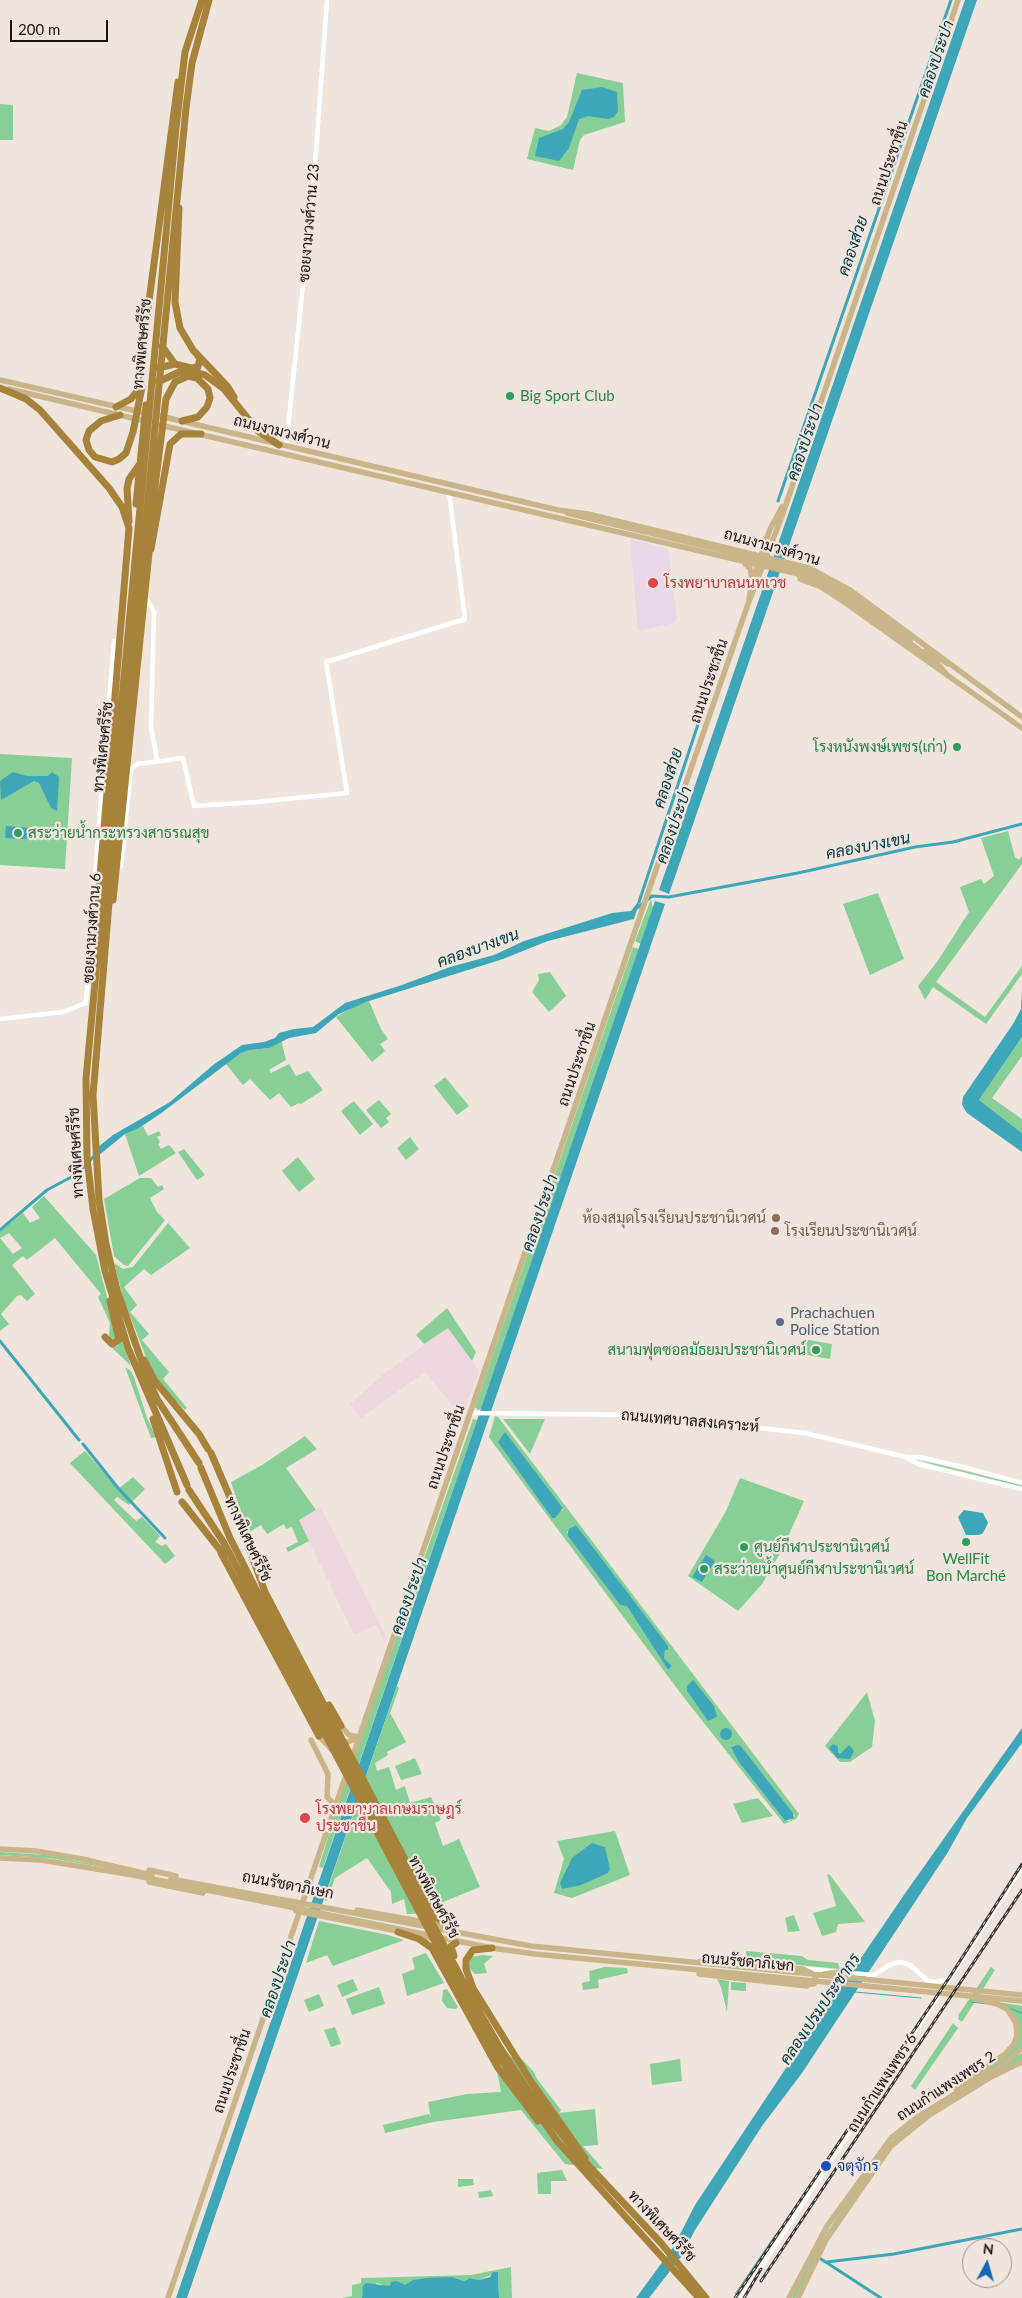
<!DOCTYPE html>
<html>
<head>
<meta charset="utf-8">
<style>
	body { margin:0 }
	#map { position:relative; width:1022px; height:2298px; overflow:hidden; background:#f0e5dd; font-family:Lato,sans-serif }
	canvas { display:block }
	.north { position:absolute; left:962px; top:2238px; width:50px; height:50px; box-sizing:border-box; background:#f0e5dd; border:1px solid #99918b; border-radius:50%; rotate:6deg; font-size:14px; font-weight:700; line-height:20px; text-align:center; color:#171411 }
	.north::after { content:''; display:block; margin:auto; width:18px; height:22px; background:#1466b5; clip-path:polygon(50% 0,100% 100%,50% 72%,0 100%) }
	.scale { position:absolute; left:10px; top:20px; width:98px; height:22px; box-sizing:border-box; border:2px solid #171411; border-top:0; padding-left:6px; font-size:15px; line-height:18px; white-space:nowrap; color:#171411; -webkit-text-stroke:4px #f0e5dd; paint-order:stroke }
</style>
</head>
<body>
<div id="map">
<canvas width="1022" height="2298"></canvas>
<div class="north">N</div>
<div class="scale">200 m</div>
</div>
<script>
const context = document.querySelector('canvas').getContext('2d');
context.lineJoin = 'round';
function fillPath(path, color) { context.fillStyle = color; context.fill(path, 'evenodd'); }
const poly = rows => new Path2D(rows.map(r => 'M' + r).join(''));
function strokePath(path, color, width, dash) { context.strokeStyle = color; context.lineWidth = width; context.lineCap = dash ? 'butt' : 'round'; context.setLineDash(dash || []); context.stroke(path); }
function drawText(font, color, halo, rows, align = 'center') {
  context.font = font + ' Lato,Sarabun,sans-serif'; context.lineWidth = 4.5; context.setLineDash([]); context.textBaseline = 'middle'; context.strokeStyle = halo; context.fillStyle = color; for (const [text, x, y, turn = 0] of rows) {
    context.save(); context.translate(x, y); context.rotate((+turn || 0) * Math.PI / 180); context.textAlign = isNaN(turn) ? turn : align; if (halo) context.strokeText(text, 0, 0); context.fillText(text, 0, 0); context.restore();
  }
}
const industrial = poly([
	[448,1328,479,1371,462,1417,425,1372,361,1418,350,1404,386,1372],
	[321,1507,387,1638,385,1643,376,1625,354,1635,299,1520]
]);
const medical = poly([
	[630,539,668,549,677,618,674,623,638,631]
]);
const green = poly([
	[577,73,623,83,625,122,584,135,580,140,573,170,527,159,535,128,549,131,561,125,567,117],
	[0,104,13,105,13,140,0,140],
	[0,754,72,758,65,869,0,865],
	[1008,831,1015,857,1019,860,1022,856,1022,864,936,982,985,1017,1022,966,1022,974,986,1024,933,987,925,1000,918,986,937,962,969,912,960,887,981,879,984,884,994,876,981,838],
	[878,893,904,959,870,975,843,904],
	[651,899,653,909,641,944,635,941],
	[633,947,639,949,481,1409,478,1410,475,1407],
	[550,972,566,996,549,1012,532,992,539,980,538,974],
	[369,1001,381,1029,388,1039,380,1044,385,1051,372,1062,336,1017,355,1006],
	[1022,1037,1022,1056,992,1098,1022,1119,1022,1133,979,1100],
	[281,1040,286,1060,269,1070,271,1073,289,1064,296,1076,308,1071,323,1090,301,1104,299,1103,291,1107,279,1093,270,1100,250,1079,243,1085,226,1064,241,1053,250,1050,269,1048],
	[445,1077,469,1106,457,1115,434,1086],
	[379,1100,391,1114,386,1118,389,1122,381,1128,366,1110],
	[354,1101,373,1124,360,1135,341,1111],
	[143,1126,148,1136,159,1131,161,1135,157,1137,160,1142,158,1144,161,1149,169,1145,176,1153,139,1176,125,1134],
	[410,1137,419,1149,406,1160,397,1148],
	[184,1149,205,1175,197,1180,178,1152],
	[298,1157,315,1179,299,1192,282,1171],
	[140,1178,151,1178,158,1187,162,1185,164,1189,150,1198,157,1212,165,1220,128,1266,124,1265,114,1256,104,1199],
	[44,1196,96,1255,117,1335,115,1339,110,1339,109,1336,110,1323,98,1297,101,1294,55,1238,27,1260,23,1256,12,1265,35,1294,27,1301,21,1295,17,1296,1,1314,9,1324,0,1331,0,1232,23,1213,30,1223,40,1218,32,1207],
	[9,1233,22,1248,13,1254,0,1238],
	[168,1223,190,1248,151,1275,144,1269,124,1287,137,1305,130,1312,149,1334,142,1340,169,1372,163,1379,187,1408,185,1410,165,1390,150,1367,124,1301,114,1263,123,1269,133,1267],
	[447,1308,476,1352,472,1361,448,1328,424,1344,416,1335],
	[803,1339,832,1344,830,1359,801,1354],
	[122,1341,131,1366,109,1345,117,1346],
	[125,1367,131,1371,134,1377,147,1418,156,1437,151,1438],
	[495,1416,498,1417,799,1814,796,1819,784,1824,685,1699,493,1443,489,1437],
	[505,1433,563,1508,563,1510,560,1511],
	[576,1525,668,1650,665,1650,664,1658,672,1666,668,1670,627,1605,620,1605,567,1535,567,1532],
	[687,1691,717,1717,708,1720],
	[741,1746,793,1813,795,1816,789,1821,785,1821,738,1761,731,1747],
	[473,1419,477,1420,323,1868,319,1867,320,1863,344,1786],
	[503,1419,545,1419,530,1454],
	[305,1436,317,1449,286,1468,316,1510,299,1520,309,1541,288,1552,286,1548,298,1542,292,1527,286,1529,284,1524,267,1534,261,1525,248,1533,231,1482,262,1465],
	[85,1451,118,1489,133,1477,145,1489,129,1505,117,1497,114,1500,136,1521,142,1517,160,1536,155,1542,162,1546,166,1544,175,1556,165,1564,70,1463],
	[916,1459,1022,1485,1022,1487,931,1464],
	[740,1478,804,1501,782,1550,762,1584,738,1611,688,1576,726,1511],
	[397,1686,399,1688,390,1713,406,1742,387,1752,388,1755,375,1763,377,1771,389,1767,396,1790,405,1786,410,1803,431,1797,441,1820,435,1823,443,1846,459,1839,480,1887,443,1902,451,1923,438,1913,407,1914,404,1899,392,1904,391,1892,367,1858,335,1878,327,1901,324,1900],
	[867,1692,875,1721,872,1747,850,1762,840,1762,825,1746],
	[415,1758,422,1774,401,1780,395,1766],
	[758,1798,773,1816,742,1823,733,1804],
	[615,1831,630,1875,572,1898,554,1893,564,1859,557,1841],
	[0,1852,46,1855,137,1873,49,1858,0,1855],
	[827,1874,830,1875,865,1922,838,1924,836,1932,822,1936,813,1913,836,1906],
	[794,1915,800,1931,788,1932,785,1918],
	[319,1921,388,1935,404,1940,333,1966,327,1955,306,1963],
	[746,1951,802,1956,808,1960,838,1963,840,1969,747,1960],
	[426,1953,444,1983,407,1996,402,1974,415,1969,412,1958],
	[482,1955,493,1956,484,1964,487,1973,475,1974,469,1968,470,1957],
	[605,1967,627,1968,628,1973,598,1980,599,1988,583,1990,582,1983,590,1981,589,1971],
	[991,1967,995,1970,962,2022,958,2019,959,2014],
	[353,1979,358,1990,342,1997,337,1985],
	[717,1979,729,1981,727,2012,721,1987],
	[731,1982,746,1983,746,1991,731,1990],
	[379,1987,385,2004,352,2015,346,1999],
	[447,1989,458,2007,456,2009,447,2008,442,2001,443,1990],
	[319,1994,324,2006,309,2012,304,2000],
	[998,2002,1022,2006,1022,2045,1011,2057,965,2085,1009,2053,1018,2026],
	[953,2023,958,2028,915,2090,911,2086],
	[335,2027,341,2044,331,2047,324,2030],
	[515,2052,534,2072,537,2079,561,2110,559,2113,595,2109,598,2145,583,2146,603,2169,565,2164,521,2110,433,2122,385,2133,383,2125,429,2114,431,2118,428,2102,467,2094,501,2092,497,2071],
	[1022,2053,1022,2060,988,2076,912,2124,890,2145,826,2235,795,2298,792,2298,815,2251,827,2232,869,2169,896,2137,911,2124],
	[680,2059,682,2081,652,2085,650,2064],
	[562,2170,567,2181,551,2181,551,2194,538,2194,537,2173],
	[458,2179,473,2179,474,2185,458,2187],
	[491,2190,493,2196,479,2198,478,2192],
	[511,2267,512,2298,499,2298,498,2272,479,2280,470,2278,464,2281,452,2277,413,2280,405,2286,390,2287,377,2283,362,2293,362,2298,342,2298,352,2296,352,2285,361,2283,361,2278,471,2275]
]);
const water = poly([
	[965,0,977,0,669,894,659,890],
	[602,87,617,92,618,111,614,117,608,119,588,116,579,119,569,148,559,161,535,156,539,138,563,129,569,122,582,90],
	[13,772,27,776,48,776,52,772,59,777,57,811,51,808,39,783,34,781,1,800,0,781],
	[6,826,30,828,30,839,5,838],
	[641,898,634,919,548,941,503,959,366,1002,339,1014,316,1033,289,1038,269,1048,250,1050,241,1053,160,1114,139,1128,125,1134,98,1156,98,1147,113,1135,170,1102,213,1065,242,1045,264,1042,275,1038,279,1033,294,1029,313,1027,345,1003,402,985,450,967,494,955,524,941,612,913,631,911],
	[655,901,665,904,187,2298,176,2298],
	[1022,990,1022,1037,979,1100,1022,1133,1022,1152,967,1113,962,1105,963,1097,1013,1024,1021,1009],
	[505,1432,563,1508,555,1518,552,1518,498,1442],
	[964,1510,983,1513,988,1523,983,1533,979,1535,966,1535,958,1517],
	[576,1525,668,1646,668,1650,665,1650,664,1658,672,1666,668,1670,627,1606,620,1605,567,1535,569,1529],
	[706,1555,715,1561,702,1582,692,1577],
	[693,1680,714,1706,717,1717,708,1721,687,1691,687,1686],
	'720 1734a6 6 0 1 1 12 0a6 6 0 1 1-12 0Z',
	[1022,1728,1022,1743,967,1818,948,1852,802,2073,762,2126,695,2230,681,2257,649,2298,636,2298,674,2246,695,2205,790,2062,906,1892],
	[833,1744,838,1747,838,1753,840,1754,849,1745,854,1751,850,1759,837,1758,829,1748],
	[738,1745,741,1746,793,1813,794,1818,785,1821,738,1761,731,1747],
	[592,1843,605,1847,610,1869,608,1873,581,1885,562,1889,560,1883,572,1858],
	[493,2272,498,2272,499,2298,362,2298,363,2286,366,2283,390,2286,391,2282,397,2281,405,2285,413,2280,427,2278,452,2277,464,2281,470,2278,479,2280,490,2277]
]);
const stream = poly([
	[855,1992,921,1998],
	[971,2002,988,2004],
	[1009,2008,1022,2013],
	[735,2294,776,2234]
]);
const canal = poly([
	[778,501,951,0],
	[639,902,723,649],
	[637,908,652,896,669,897,798,873,915,847,953,842,1022,824],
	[0,1230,47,1190,77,1174,95,1155],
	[0,1341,79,1440],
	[83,1444,118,1488,165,1538],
	[821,2259,881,2298],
	[827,2262,894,2254,1022,2229]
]);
const minor = poly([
	[286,447,314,179,327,0],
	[145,595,154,612,151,727,157,760],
	[96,863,114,641,120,642],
	[116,865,121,866,131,769,138,764,183,758,194,806,256,802,347,793,326,662,465,619,449,492],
	[0,1019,63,1012,86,1003,96,863,103,864],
	[471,1413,638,1415,805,1433,906,1457,919,1457,963,1467,1022,1483],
	[907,1458,918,1464,1022,1489],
	[805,1969,874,1975,891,1964,901,1962,910,1965,927,1980,934,1982,948,1980],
	[741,2298,1022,1868]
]);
const major = poly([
	[0,380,149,414],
	[9,389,149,422],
	[160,416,558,510,588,514,809,568,850,590,1022,717],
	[160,425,794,573,823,584,849,599,937,663,948,676],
	[567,513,754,558,810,574,839,587,911,639],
	[745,564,750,568,752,578],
	[800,579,821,587,844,602,1022,728],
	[749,599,752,582,770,529,782,507],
	[926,650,948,664],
	[338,1727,341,1726,349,1735,359,1737],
	[319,1736,333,1751],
	[311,1740,328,1774,327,1797,335,1805],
	[343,1744,359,1737],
	[351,1761,650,887,748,604,782,516,958,0],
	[0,1849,36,1851,88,1860],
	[0,1858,41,1860,133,1875,492,1948,535,1954,1022,2001],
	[86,1860,152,1875],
	[149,1870,176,1876],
	[171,1879,531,1946,1022,1995],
	[149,1882,203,1893],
	[357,1910,447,1926],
	[296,1911,402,1932],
	[413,1935,436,1939],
	[700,1961,803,1969,813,1974,816,1979,814,1984,805,1985],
	[699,1974,807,1986],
	[824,1974,839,1972],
	[956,2089,1005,2054,1014,2044,1017,2036,1016,2023,1007,2009,997,2004,973,1998],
	[168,2298,347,1772],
	[789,2298,827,2226,891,2138,919,2116,1008,2061,1022,2048],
	[798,2298,826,2240,891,2146,928,2116,991,2077,1022,2062]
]);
const highway = poly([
	[179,208,175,302,180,328,193,350,228,387,234,397],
	[162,346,175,364],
	[158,368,175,364,191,368,198,367,200,358,198,356],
	[158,382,179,372,192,371,205,375,224,389,258,431,279,445],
	[0,388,26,399,40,410,109,488,122,507,129,528,98,900],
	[116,407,131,399,137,391,139,377,178,82],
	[120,415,101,421,89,431,86,440,89,450,95,457,112,462,119,459,126,453,133,432,142,387],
	[136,504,146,405],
	[129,521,127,489,129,479,139,465],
	[151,549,170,444,181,434,201,434],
	[113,900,149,553,150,526,166,399,175,382,188,376,197,378,208,389,210,398,207,407,198,417,182,421],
	[105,1337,112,1344,119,1340,110,1301],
	[144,1360,155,1381,199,1434,208,1449],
	[153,1419,177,1492],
	[211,1453,235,1509,265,1592,420,1888,436,1917,450,1927],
	[199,1463,157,1399,146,1374,117,1290,106,1244,99,1200,93,1095,111,879,186,108,192,63,209,0],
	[201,1468,230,1538,264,1605,475,2004,499,2046,525,2086,574,2150,661,2243,706,2298],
	[187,1485,128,1348,105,1271,93,1209,87,1158,86,1078,176,128,185,52,202,0],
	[189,1490,224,1543,461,1991,496,2052,557,2141,699,2298],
	[182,1502,224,1555],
	[221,1553,319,1736],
	[329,1705,341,1726],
	[398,1932,419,1939,432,1948,498,2068,538,2121],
	[492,1948,473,1950,466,1960,466,1969,473,1988,530,2080,585,2158],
	[454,1956,451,1946,456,1943]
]);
const rail = poly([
	[761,2281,1022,1890],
	[735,2298,951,1975,1022,1864],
	[744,2298,761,2269]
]);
const markers = [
	[510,396,5,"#2e9e5b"],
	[653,583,6,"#e0444e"],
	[957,747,5,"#2e9e5b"],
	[18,833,5,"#2e9e5b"],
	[776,1218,5,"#8d6e63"],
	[775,1231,5,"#8d6e63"],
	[780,1322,5,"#5c6f8a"],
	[816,1350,5,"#2e9e5b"],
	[966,1542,5,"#2e9e5b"],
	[744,1547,5,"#2e9e5b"],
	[704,1569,5,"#2e9e5b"],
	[305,1818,6,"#e0444e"],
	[826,2166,6,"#1a4fb4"]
];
const streetNames = [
	["ถนนประชาชื่น",889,163,-71],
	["ซอยงามวงศ์วาน 23",309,223,-85],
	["ทางพิเศษศรีรัช",142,344,-85],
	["ถนนงามวงศ์วาน",282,432,14],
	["ถนนงามวงศ์วาน",772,547,16],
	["ถนนประชาชื่น",709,681,-71],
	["ทางพิเศษศรีรัช",103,747,-84],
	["ซอยงามวงศ์วาน 6",92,928,-86],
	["ถนนประชาชื่น",577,1064,-71],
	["ทางพิเศษศรีรัช",76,1153,-93],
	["ถนนเทศบาลสงเคราะห์",690,1421,5],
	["ถนนประชาชื่น",446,1447,-71],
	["ทางพิเศษศรีรัช",248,1539,65],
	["ถนนรัชดาภิเษก",288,1885,11],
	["ทางพิเศษศรีรัช",434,1897,62],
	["ถนนรัชดาภิเษก",748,1962,5],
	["ถนนประชาชื่น",232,2071,-71],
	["ถนนกำแพงเพชร 6",882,2083,-57],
	["ถนนกำแพงเพชร 2",946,2086,-33],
	["ทางพิเศษศรีรัช",662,2226,47]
];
const leisureNames = [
	["Big Sport Club",520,396],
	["โรงหนังพงษ์เพชร(เก่า)",947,747,"right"],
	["สระว่ายน้ำกระทรวงสาธรณสุข",28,833],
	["สนามฟุตซอลมัธยมประชานิเวศน์",806,1350,"right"],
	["ศูนย์กีฬาประชานิเวศน์",754,1547],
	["WellFit",966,1559,"center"],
	["Bon Marché",966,1576,"center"],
	["สระว่ายน้ำศูนย์กีฬาประชานิเวศน์",714,1569]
];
const healthNames = [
	["โรงพยาบาลนนทเวช",664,583],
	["โรงพยาบาลเกษมราษฎร์",316,1809],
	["ประชาชื่น",316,1826]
];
const educationNames = [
	["ห้องสมุดโรงเรียนประชานิเวศน์",766,1218],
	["โรงเรียนประชานิเวศน์",785,1231,"left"]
];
const serviceNames = [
	["Prachachuen",790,1313],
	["Police Station",790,1330]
];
const transitNames = [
	["จตุจักร",837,2166]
];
const waterNames = [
	["คลองประปา",936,59,-71],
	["คลองส่วย",853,246,-71],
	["คลองประปา",805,442,-71],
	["คลองส่วย",668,778,-72],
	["คลองประปา",674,825,-71],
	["คลองบางเขน",868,846,-11],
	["คลองบางเขน",478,948,-20],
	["คลองประปา",540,1213,-71],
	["คลองประปา",409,1596,-71],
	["คลองประปา",278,1979,-71],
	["คลองเปรมประชากร",820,2009,-56]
];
fillPath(industrial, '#eed6df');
fillPath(medical, '#e8d7e8');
fillPath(green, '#87ce97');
fillPath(water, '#3ea6b9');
strokePath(stream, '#3ea6b9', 1);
strokePath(canal, '#3ea6b9', 3);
strokePath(minor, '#fff', 4.5);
strokePath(major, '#cab489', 5.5);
strokePath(highway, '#a6823b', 7);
strokePath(rail, '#3c3834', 3);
strokePath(rail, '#f0e5dd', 1, [4]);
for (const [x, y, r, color] of markers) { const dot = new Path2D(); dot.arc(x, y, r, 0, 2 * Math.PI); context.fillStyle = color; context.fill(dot); strokePath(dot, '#f0e5dd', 2); }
drawText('15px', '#171411', '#f0e5dd', streetNames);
drawText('15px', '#27864d', '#f0e5dd', leisureNames, 'left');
drawText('15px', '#be3a42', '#f0e5dd', healthNames, 'left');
drawText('15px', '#785e54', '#f0e5dd', educationNames, 'right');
drawText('15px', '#4e5e75', '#f0e5dd', serviceNames, 'left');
drawText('15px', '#164399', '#f0e5dd', transitNames, 'left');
drawText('italic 16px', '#00404a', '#f0e5dd', waterNames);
</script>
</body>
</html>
